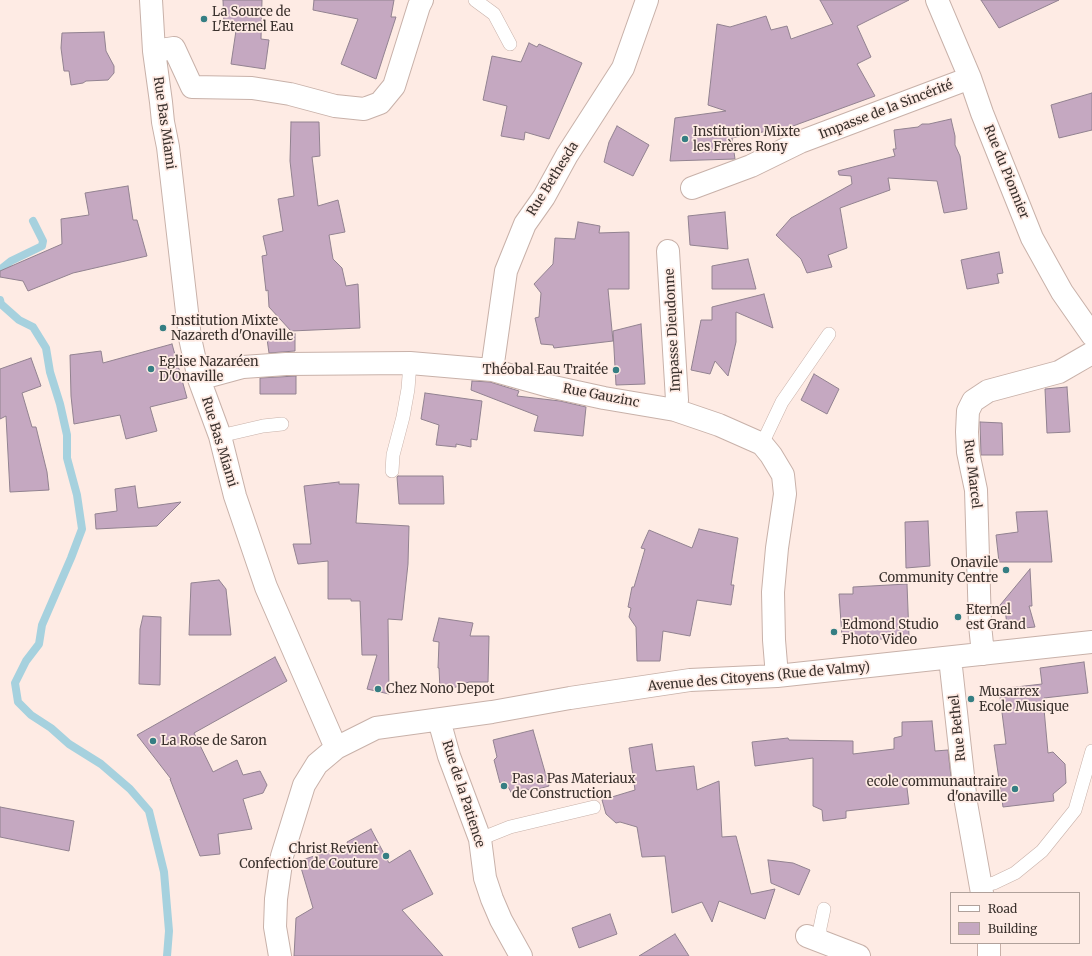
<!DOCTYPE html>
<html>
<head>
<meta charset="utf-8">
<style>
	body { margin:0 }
	#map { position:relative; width:1092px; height:956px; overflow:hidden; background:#feebe4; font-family:Merriweather,serif }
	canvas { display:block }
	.legend { position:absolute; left:950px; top:892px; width:130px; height:52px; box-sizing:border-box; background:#feebe4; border:1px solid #b0a19b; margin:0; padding:5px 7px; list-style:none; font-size:12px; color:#3a312d }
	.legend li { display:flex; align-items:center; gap:8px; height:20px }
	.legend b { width:20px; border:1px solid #b0a19b }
</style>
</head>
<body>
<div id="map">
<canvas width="1092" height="956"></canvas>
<ul class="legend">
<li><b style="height:5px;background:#fff"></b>Road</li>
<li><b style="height:11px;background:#c5a8c1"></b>Building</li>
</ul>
</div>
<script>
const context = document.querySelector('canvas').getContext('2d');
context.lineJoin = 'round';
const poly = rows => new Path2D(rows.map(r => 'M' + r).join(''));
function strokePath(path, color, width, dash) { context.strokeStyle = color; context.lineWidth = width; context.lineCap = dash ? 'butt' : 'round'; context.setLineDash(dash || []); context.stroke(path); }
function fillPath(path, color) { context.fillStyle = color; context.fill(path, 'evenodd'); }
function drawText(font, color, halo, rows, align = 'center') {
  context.font = font + ' Merriweather,serif'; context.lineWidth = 3.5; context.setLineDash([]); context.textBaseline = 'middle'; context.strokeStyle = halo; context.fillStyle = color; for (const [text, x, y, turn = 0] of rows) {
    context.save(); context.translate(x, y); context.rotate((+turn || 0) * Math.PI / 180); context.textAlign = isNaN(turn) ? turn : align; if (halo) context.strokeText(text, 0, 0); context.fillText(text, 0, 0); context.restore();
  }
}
const stream = poly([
	[0,270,11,261,42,246,43,241,33,221],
	[0,300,1,304,19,320,33,327,46,348,50,372,60,404,67,435,67,458,77,495,82,529,71,558,42,625,39,644,26,661,15,683,18,702,31,715,51,728,69,744,101,764,130,789,149,811,164,872,169,931,167,956]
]);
const building = poly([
	[223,0,262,0,261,39,269,40,265,69,231,64,237,24,224,24,223,0],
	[314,0,394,0,391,17,396,17,376,79,341,64,358,19,313,10,314,0],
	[820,0,909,0,857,26,871,57,857,64,875,96,793,126,732,138,735,159,670,161,675,118,726,111,708,105,717,24,730,27,766,16,771,30,787,26,791,39,833,24,820,0],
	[981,0,1059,0,999,28,981,0],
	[104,32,106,51,114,66,114,73,108,80,86,81,83,83,71,85,69,71,64,71,61,48,62,33,104,32],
	[529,43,537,47,539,44,582,63,549,139,525,132,524,140,501,136,507,106,483,100,492,56,521,62,529,43],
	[1092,93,1092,130,1059,138,1051,105,1092,93],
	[951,119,955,136,955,145,960,156,967,209,944,213,937,181,888,178,890,190,840,208,847,248,828,255,832,267,807,273,801,259,776,235,791,218,852,184,851,176,839,175,838,171,895,156,893,149,896,149,894,130,918,127,922,124,929,124,951,119],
	[291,122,319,122,320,156,312,157,318,206,338,200,345,232,329,235,333,259,342,268,346,286,358,284,360,328,291,331,269,307,268,290,266,291,262,256,267,255,263,236,283,231,278,199,294,196,290,161,291,122],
	[617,126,649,145,633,176,604,162,609,142,617,126],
	[128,186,133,220,137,220,147,256,73,273,28,291,23,281,0,277,0,271,62,244,61,219,89,215,85,193,128,186],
	[725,212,728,249,690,245,688,216,725,212],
	[578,222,600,226,599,233,629,232,629,289,608,289,613,341,554,348,553,345,541,344,535,318,539,317,541,293,534,284,553,264,555,238,575,239,578,222],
	[999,252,1003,273,997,274,999,283,967,289,961,260,999,252],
	[748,259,756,289,712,289,712,266,748,259],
	[764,294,773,328,736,312,736,342,728,376,715,361,710,374,691,370,701,320,712,320,712,307,764,294],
	[641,324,645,384,616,385,613,331,641,324],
	[295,334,295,351,269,353,267,339,295,334],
	[172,344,187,398,150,407,157,431,126,439,120,415,74,424,71,396,70,355,101,351,103,363,172,344],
	[31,358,41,386,22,393,32,427,36,427,47,472,49,490,10,492,6,416,0,419,0,369,31,358],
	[814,374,839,389,827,414,801,400,814,374],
	[296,376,296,394,260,394,260,378,296,376],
	[472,381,490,382,519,391,517,396,560,401,586,407,583,436,534,431,538,416,471,390,472,381],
	[1067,387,1070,432,1047,433,1045,389,1067,387],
	[425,393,482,401,477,440,471,439,471,447,456,444,456,447,436,445,439,425,421,419,425,393],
	[980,422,1002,423,1003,455,981,455,980,422],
	[398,476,443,476,444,504,399,504,397,477,398,476],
	[339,482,339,484,359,484,356,523,409,526,408,564,402,620,388,619,389,694,367,689,377,655,362,655,360,601,351,601,351,599,328,599,328,561,298,564,293,544,311,544,304,486,339,482],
	[135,486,138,508,181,502,157,526,96,529,95,514,117,511,115,489,135,486],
	[1047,511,1052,562,999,562,996,535,1018,532,1016,512,1047,511],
	[928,521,930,566,906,568,905,522,928,521],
	[699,529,738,538,731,585,734,585,731,605,697,600,690,636,663,631,660,661,637,661,636,627,629,617,631,608,628,607,632,587,634,587,645,549,641,548,649,530,692,548,699,529],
	[1030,569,1032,606,1029,606,1035,627,1014,629,1013,625,1007,625,1005,609,996,610,1030,569],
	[219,580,226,589,231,635,189,635,191,583,219,580],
	[907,584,909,636,882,639,855,639,855,636,842,637,839,594,853,594,853,587,907,584],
	[143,616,161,617,160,685,139,684,140,629,143,616],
	[439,618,473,623,470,636,489,636,488,682,469,682,456,687,440,690,439,668,438,668,439,642,433,641,439,618],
	[275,657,287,681,194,733,213,772,237,760,243,775,260,771,267,785,263,793,243,799,252,829,218,834,220,854,200,856,170,779,171,779,137,735,275,657],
	[1084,662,1088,693,1044,698,1045,709,1044,709,1048,753,1053,752,1065,764,1066,783,1053,794,1054,801,1003,807,994,745,1006,744,999,689,1042,684,1040,668,1084,662],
	[932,721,935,751,948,750,951,777,906,780,909,804,846,811,846,818,823,821,822,810,813,806,813,758,755,766,752,742,788,738,789,740,853,741,853,754,894,749,894,738,902,736,902,722,932,721],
	[533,730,549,786,531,791,527,789,512,794,505,781,500,783,494,760,497,757,493,740,533,730],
	[652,744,656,771,694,766,697,790,719,781,722,837,736,836,751,894,775,889,765,919,719,901,712,922,702,902,672,913,665,856,642,857,637,827,620,822,616,823,606,814,602,800,635,790,629,748,652,744],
	[0,807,74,821,69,851,0,837,0,807],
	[371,829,389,863,410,850,433,894,402,910,443,956,294,956,296,918,313,908,299,861,348,845,347,842,371,829],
	[768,860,793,863,810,870,799,895,771,883,768,860],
	[610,914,617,934,579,948,572,928,610,914],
	[675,934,689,956,639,956,675,934]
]);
const lane = poly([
	[475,0,494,14,510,44],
	[220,436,263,426,282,424],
	[762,444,782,402,829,334],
	[392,471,393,455,403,417,408,389,410,363],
	[480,839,510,827,594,807],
	[981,886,994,883,1015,873,1042,851,1075,810,1092,751],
	[820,940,820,928,824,909]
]);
const street = poly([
	[151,0,154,51,161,102,163,122,168,147,190,338,199,379,220,436,235,496,266,587,336,748],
	[937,0,970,78,982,113,1032,238,1062,292,1092,335],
	[154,51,174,48,192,87,252,88,290,94,335,106,364,109,380,103,394,86,419,6,422,0],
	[692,188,751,166,800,142,970,78],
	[668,251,677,400,675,410],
	[492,370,506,271,525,224,544,197,567,155,623,68,647,0],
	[199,379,243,367,286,364,410,363,492,370,549,386,604,398,675,410,719,425,762,444,771,455,783,475,785,494,777,548,773,592,774,640,777,676],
	[983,654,980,625,976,490,968,452,967,432,968,411,973,401,988,391,1059,372,1092,353],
	[950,658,966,803,982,893],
	[439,720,449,756,480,839,485,878,492,899,501,920,521,956],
	[807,936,859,956],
	[989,943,989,956],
	[280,956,275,927,276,899,282,856,304,785,317,764,336,748,376,728,492,712,570,698,690,680,777,676,1092,642]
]);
const markers = [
	[204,19,4,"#357e83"],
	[685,139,4,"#357e83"],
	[163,328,4,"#357e83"],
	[151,369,4,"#357e83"],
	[616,370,4,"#357e83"],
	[1006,570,4,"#357e83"],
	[958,617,4,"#357e83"],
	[834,632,4,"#357e83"],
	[378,689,4,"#357e83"],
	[971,699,4,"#357e83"],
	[153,741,4,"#357e83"],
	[504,786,4,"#357e83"],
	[1015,789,4,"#357e83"],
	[386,856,4,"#357e83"]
];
const poiNames = [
	["La Source de",212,12],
	["L'Eternel Eau",212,27],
	["Institution Mixte",693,132],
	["les Frères Rony",693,147],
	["Institution Mixte",171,321],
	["Nazareth d'Onaville",171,336],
	["Eglise Nazaréen",159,362],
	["D'Onaville",159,377],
	["Théobal Eau Traitée",608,370,"right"],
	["Onavile",998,563,"right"],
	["Community Centre",998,578,"right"],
	["Eternel",966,610],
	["est Grand",966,625],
	["Edmond Studio",842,625],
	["Photo Video",842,640],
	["Chez Nono Depot",386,689],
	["Musarrex",979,692],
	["Ecole Musique",979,707],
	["La Rose de Saron",161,741],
	["Pas a Pas Materiaux",512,779],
	["de Construction",512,794],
	["ecole communautraire",1007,782,"right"],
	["d'onaville",1007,797,"right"],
	["Christ Revient",378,849,"right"],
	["Confection de Couture",378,864,"right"]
];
const streetNames = [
	["Impasse de la Sincérité",886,110,-21],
	["Rue Bas Miami",164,123,82],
	["Rue du Pionnier",1006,172,68],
	["Rue Bethesda",553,179,-58],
	["Impasse Dieudonne",673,330,-93],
	["Rue Gauzinc",601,396,11],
	["Rue Bas Miami",219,442,73],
	["Rue Marcel",972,474,83],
	["Avenue des Citoyens (Rue de Valmy)",759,677,-5],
	["Rue Bethel",958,728,-96],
	["Rue de la Patience",463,794,72]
];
strokePath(stream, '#a6d1de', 8);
fillPath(building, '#c5a8c1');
strokePath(building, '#928290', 1);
strokePath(lane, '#c8b1a9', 14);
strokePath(street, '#c8b1a9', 24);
strokePath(lane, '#fff', 13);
strokePath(street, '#fff', 22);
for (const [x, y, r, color] of markers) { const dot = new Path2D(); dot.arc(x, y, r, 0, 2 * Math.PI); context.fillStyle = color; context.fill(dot); strokePath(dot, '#feebe4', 1.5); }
drawText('13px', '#3a312d', '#feebe4', poiNames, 'left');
drawText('13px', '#3a312d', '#feebe4', streetNames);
</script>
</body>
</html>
